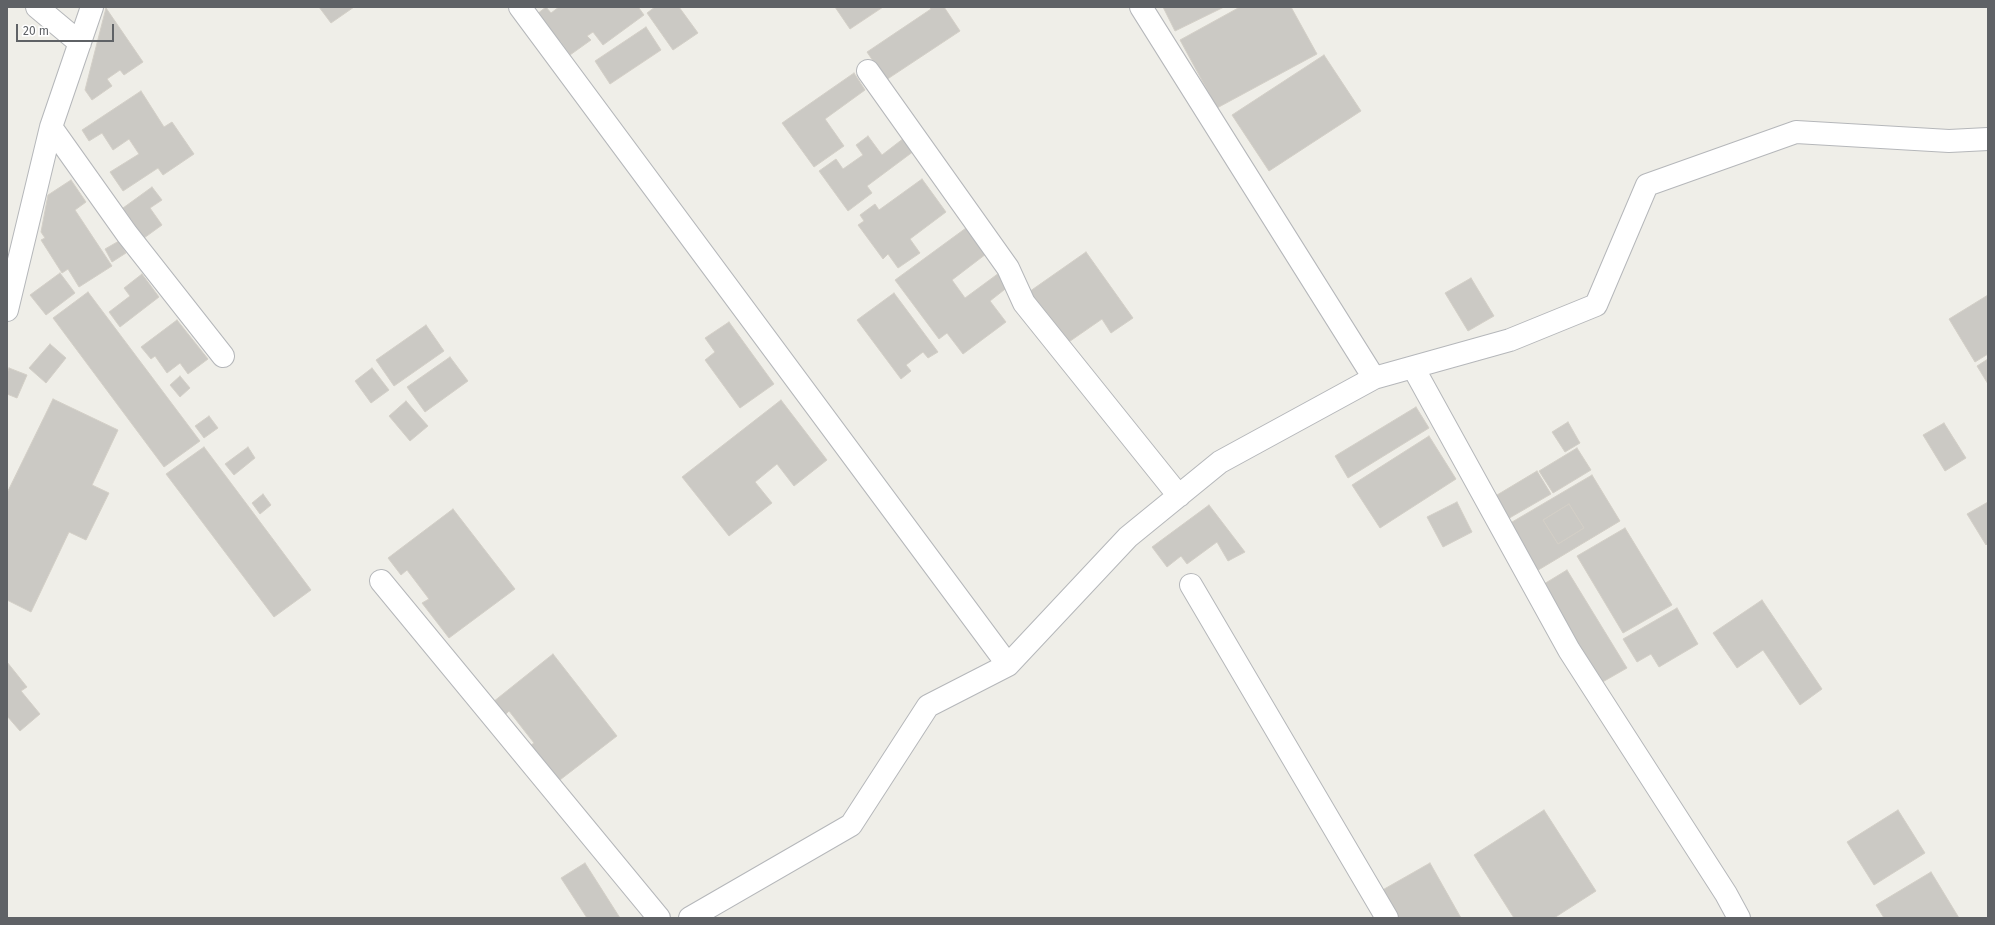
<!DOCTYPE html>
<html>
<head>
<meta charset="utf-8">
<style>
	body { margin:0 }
	#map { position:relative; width:1995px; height:925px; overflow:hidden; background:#efeee8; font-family:"Fira Sans",sans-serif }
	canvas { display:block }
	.frame { position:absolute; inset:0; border:8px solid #5f6266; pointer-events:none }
	.scale { position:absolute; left:16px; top:24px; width:98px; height:18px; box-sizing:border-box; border:2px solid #5f6266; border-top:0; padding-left:5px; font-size:12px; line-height:14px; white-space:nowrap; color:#5f6266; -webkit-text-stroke:3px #fff; paint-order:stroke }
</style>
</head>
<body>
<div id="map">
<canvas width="1995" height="925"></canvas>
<div class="frame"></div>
<div class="scale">20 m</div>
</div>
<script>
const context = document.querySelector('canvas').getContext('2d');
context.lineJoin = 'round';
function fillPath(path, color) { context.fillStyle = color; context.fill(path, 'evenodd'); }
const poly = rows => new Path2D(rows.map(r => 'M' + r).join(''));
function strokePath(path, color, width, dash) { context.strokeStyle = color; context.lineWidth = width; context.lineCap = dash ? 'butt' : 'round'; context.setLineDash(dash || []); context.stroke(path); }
const building = poly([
	[319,7,354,7,331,23,319,7],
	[546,7,551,13,559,7,640,7,639,8,644,15,603,45,593,32,587,36,591,40,570,55,560,41,553,46,532,18,546,7],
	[655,7,679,7,698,33,673,50,647,13,655,7],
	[835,7,883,7,850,29,835,7],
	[929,7,944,7,960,31,886,80,867,52,931,9,929,7],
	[1163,7,1224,7,1175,31,1163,7],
	[1240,7,1291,7,1317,54,1217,108,1180,40,1240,7],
	[106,8,143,62,124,75,120,70,107,79,112,86,92,100,85,90,106,8],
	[646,27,661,50,610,84,595,61,646,27],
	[1324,55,1361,111,1269,171,1232,115,1324,55],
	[854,73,865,90,825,119,844,146,814,167,782,123,854,73],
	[141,91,164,127,172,122,194,154,163,175,158,168,123,191,110,172,139,154,129,139,113,150,102,133,89,141,82,130,141,91],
	[868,136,882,155,904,138,914,151,867,186,872,193,848,211,819,171,836,159,843,169,863,155,856,145,868,136],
	[922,179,946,212,910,239,920,253,898,268,888,254,883,259,858,225,864,221,860,215,875,204,879,210,922,179],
	[71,180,86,202,75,210,112,266,79,287,68,269,62,273,41,240,45,238,41,232,48,195,71,180],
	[152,187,162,200,150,208,162,225,144,238,123,208,152,187],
	[966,228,986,254,952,280,965,298,999,273,1009,286,990,301,1006,322,963,354,947,333,939,339,895,280,966,228],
	[119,241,126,253,112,262,105,249,119,241],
	[1086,252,1133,318,1111,333,1102,319,1063,346,1026,294,1086,252],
	[60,273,75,293,46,315,30,295,60,273],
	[142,274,159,297,120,327,109,312,130,296,124,288,142,274],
	[1471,278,1494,316,1468,331,1445,293,1471,278],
	[88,292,200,441,164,467,53,318,88,292],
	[894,293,938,352,928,358,923,352,906,365,911,371,901,379,857,320,894,293],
	[1988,295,1988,354,1975,362,1949,319,1988,295],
	[177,320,208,359,188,374,180,363,167,373,155,356,151,359,141,347,177,320],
	[729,322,774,384,740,408,705,360,715,352,705,338,729,322],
	[426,325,444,351,394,386,376,360,426,325],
	[50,344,66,358,46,383,29,368,50,344],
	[450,357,468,381,425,412,407,387,450,357],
	[1988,359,1988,384,1977,366,1988,359],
	[9,368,27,375,17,398,7,394,7,374,9,368],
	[372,368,389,390,371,403,355,381,372,368],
	[180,376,190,388,180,397,170,385,180,376],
	[53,399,118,430,92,485,109,493,86,540,69,532,31,612,7,600,7,493,53,399],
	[781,400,827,460,794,486,777,464,755,482,772,503,729,536,682,477,781,400],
	[406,401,428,426,410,441,389,416,406,401],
	[1416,407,1429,428,1348,478,1335,456,1416,407],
	[209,416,218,428,204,438,195,426,209,416],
	[1568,422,1580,443,1565,452,1552,432,1568,422],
	[1944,423,1966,458,1945,471,1923,435,1944,423],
	[1429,436,1456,479,1380,528,1352,485,1429,436],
	[204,447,311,590,274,617,166,474,204,447],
	[248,447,255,458,234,475,225,464,248,447],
	[1577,448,1591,470,1553,493,1539,471,1577,448],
	[1537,471,1551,494,1506,520,1492,498,1537,471],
	[1592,475,1620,521,1535,572,1507,525,1592,475],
	[1569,504,1584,528,1558,544,1543,520,1569,504],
	[263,494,271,505,260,514,252,503,263,494],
	[1457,502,1472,532,1443,547,1427,517,1457,502],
	[1988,502,1988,543,1986,545,1967,514,1988,502],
	[1569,504,1584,528,1558,544,1543,520,1569,504],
	[1209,505,1245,552,1228,561,1217,542,1187,564,1181,556,1167,567,1152,547,1209,505],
	[453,509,515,589,449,638,422,603,429,599,407,570,401,575,388,558,453,509],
	[1625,528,1672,605,1623,633,1577,556,1625,528],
	[1567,570,1627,668,1599,684,1539,587,1567,570],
	[1762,600,1822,689,1800,705,1763,650,1737,668,1713,633,1762,600],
	[1677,608,1698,644,1659,667,1651,654,1637,662,1623,639,1677,608],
	[553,654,617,736,556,783,528,747,534,743,509,711,504,716,493,702,553,654],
	[7,662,27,687,21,691,40,714,20,731,7,716,7,662],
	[1544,810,1596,891,1554,918,1514,918,1474,855,1544,810],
	[1898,810,1925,853,1874,885,1847,842,1898,810],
	[585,863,620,918,587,918,561,878,585,863],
	[1430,863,1461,918,1394,918,1379,892,1430,863],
	[1931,872,1959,918,1884,918,1876,905,1931,872]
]);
const minor = poly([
	[37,7,80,43],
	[520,7,1008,665],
	[1141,7,1374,378],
	[868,71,1008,268,1024,303,1179,496],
	[51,127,127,234,223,356],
	[7,310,51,127,92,7],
	[1414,369,1569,650,1726,894,1739,918],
	[381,581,659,918],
	[1191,585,1387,918],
	[690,918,851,825,928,706,1008,665,1128,537,1220,462,1374,378,1510,340,1596,305,1647,185,1796,132,1949,141,1988,139]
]);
fillPath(building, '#cbc9c4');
strokePath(building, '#d3cfc7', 1);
strokePath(minor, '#b5b7ba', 24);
strokePath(minor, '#fff', 22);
</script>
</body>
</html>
